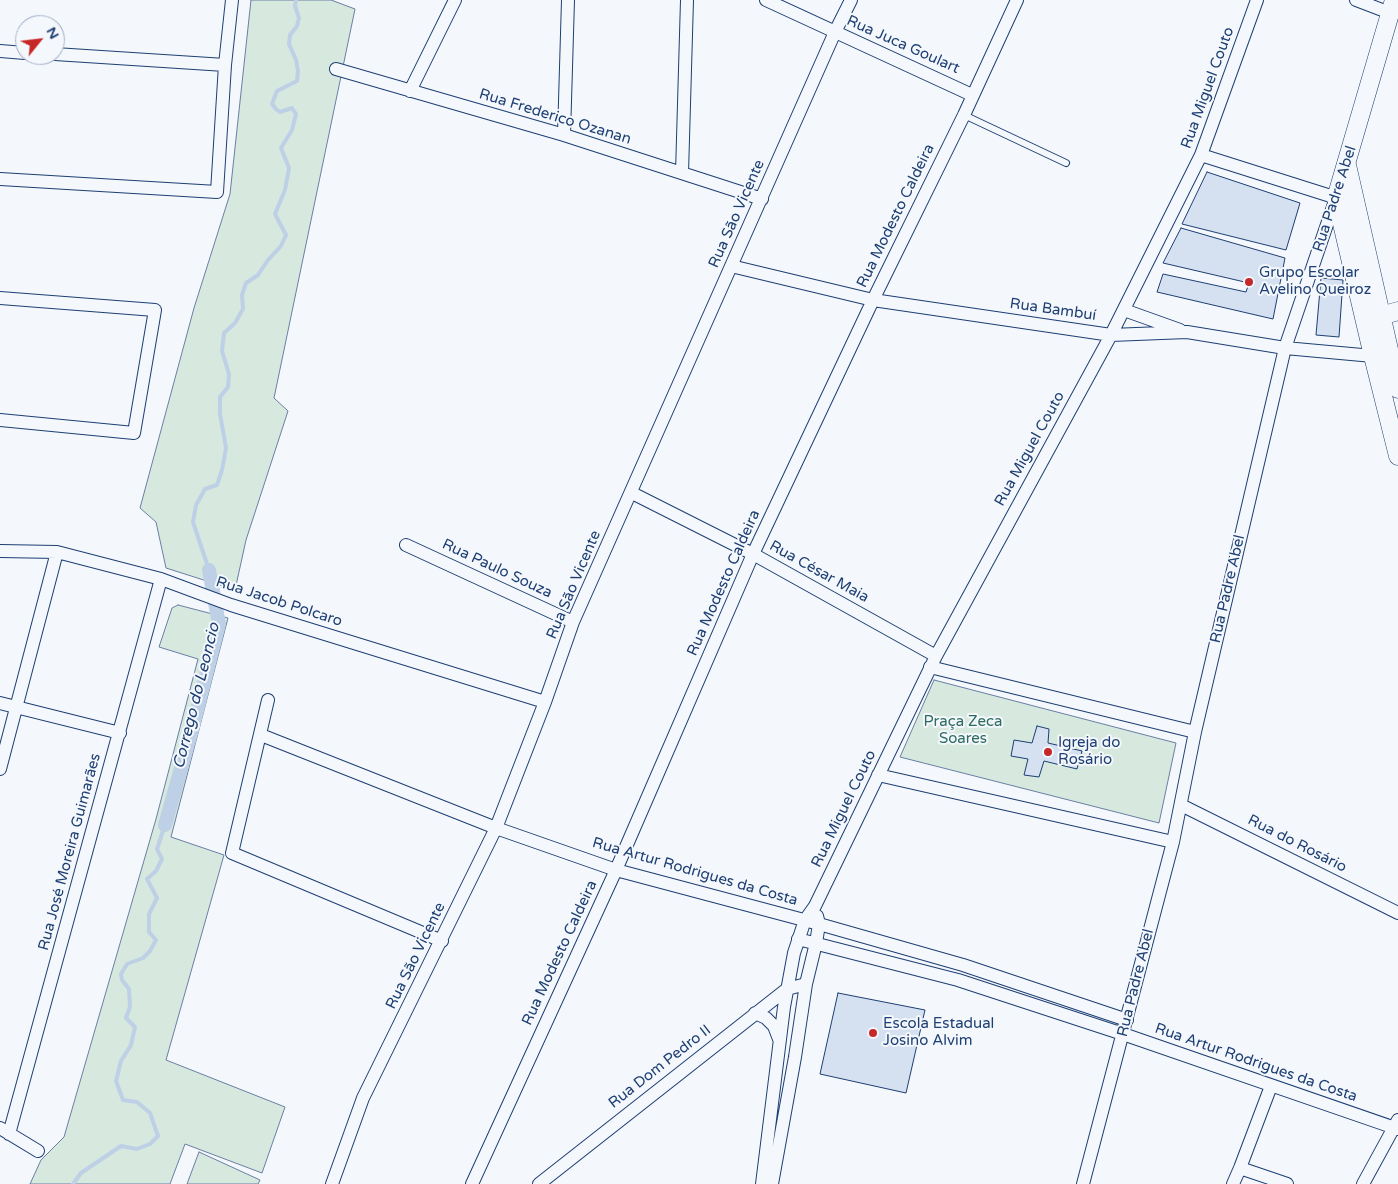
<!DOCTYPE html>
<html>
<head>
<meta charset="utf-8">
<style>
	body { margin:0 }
	#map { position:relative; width:1398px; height:1184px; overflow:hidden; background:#f4f7fb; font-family:"Varela Round",sans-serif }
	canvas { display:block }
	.north { position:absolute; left:15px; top:15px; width:50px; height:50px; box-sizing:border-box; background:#f4f7fb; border:1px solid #9eadc5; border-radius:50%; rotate:61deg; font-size:14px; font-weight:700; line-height:20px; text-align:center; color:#1d3f73 }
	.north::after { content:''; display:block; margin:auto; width:18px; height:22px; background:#c62828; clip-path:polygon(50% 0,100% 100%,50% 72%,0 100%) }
</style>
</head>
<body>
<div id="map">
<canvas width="1398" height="1184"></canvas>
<div class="north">N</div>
</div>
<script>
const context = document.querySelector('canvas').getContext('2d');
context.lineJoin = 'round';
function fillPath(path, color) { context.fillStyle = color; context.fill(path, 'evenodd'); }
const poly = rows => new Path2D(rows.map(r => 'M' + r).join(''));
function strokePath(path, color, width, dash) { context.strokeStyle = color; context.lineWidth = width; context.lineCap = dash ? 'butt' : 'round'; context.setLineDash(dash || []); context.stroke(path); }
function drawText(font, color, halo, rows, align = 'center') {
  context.font = font + ' "Varela Round",sans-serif'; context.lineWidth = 4; context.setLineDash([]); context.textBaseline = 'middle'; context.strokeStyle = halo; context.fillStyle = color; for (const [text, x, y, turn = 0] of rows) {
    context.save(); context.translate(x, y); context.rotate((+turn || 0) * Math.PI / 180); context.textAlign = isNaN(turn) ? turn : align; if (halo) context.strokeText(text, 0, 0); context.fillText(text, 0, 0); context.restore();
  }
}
const green = poly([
	[251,0,331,0,355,9,274,398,288,411,246,540,235,590,166,568,156,522,140,508,194,308,230,194,251,0],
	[178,605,228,618,171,837,224,855,166,1060,285,1107,262,1173,185,1144,170,1184,30,1184,41,1160,64,1137,156,819,198,659,159,647,172,608,178,605],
	[934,680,1176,743,1159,823,900,757,934,680],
	[199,1152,260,1180,258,1184,187,1184,199,1152]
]);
const stream = poly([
	[209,570,193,522,196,505,205,489,217,485,222,470,226,448,220,414,220,397,228,387,229,374,222,351,224,333,235,323,243,309,242,295,246,283,258,275,268,260,281,246,286,235,275,214,285,190,289,168,281,148,292,130,296,114,292,108,280,112,276,109,272,104,277,91,297,81,298,71,296,60,289,44,290,35,297,26,299,18,295,6,296,0],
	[73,1184,81,1173,121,1146,137,1149,150,1144,158,1136,150,1113,137,1102,123,1100,116,1081,121,1061,131,1045,135,1027,126,1018,130,1007,129,989,122,980,121,974,127,964,143,958,150,951,156,940,149,932,149,914,157,898,147,879,156,871,162,859,157,849,165,825]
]);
const canal = poly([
	[165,825,193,726,219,624,209,570]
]);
const building = poly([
	[1207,172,1300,203,1286,250,1182,224,1207,172],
	[1181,228,1285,258,1273,319,1157,292,1163,274,1246,292,1249,283,1163,263,1181,228],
	[1321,278,1343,280,1339,337,1316,335,1321,278],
	[1037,726,1049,729,1048,743,1082,751,1077,769,1044,761,1039,777,1024,775,1028,759,1011,756,1014,740,1032,743,1037,726],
	[838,993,925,1010,906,1093,820,1074,838,993]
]);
const lane = poly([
	[964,115,1066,163]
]);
const street = poly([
	[766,0,972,95],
	[1356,0,1390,13],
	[0,51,25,53],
	[55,54,225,65],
	[336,69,564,135,762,199],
	[410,91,455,0],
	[564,135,568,0],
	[1201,155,1356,204],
	[682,173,687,0],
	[0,179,217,192,225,65,232,0],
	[731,266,873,300,1111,335,1187,332,1285,348,1373,356,1374,349],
	[0,298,155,310,134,433,0,420],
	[1124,310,1180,330],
	[632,493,753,554,936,656],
	[406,545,573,622],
	[0,551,57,552,161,579,231,605,545,702],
	[930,667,1195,732],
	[268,700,232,853,442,941],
	[0,703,120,733],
	[261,735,496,828,616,870,819,924,963,965,1127,1020],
	[0,769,57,552],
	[878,775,1173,842],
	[1181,805,1398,913],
	[798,939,958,980,1123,1034,1398,1129],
	[755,1013,766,1018,774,1026,779,1039],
	[0,1128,38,1151],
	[9,1134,161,579],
	[1240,1168,1287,1184],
	[332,1184,363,1098,496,828,545,702,573,622,835,32,851,0],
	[472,1184,616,870,753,554,873,300,964,115,1017,0],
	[539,1184,787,989,806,984],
	[762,1184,784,1007,794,953,805,920,815,906,936,656,1111,335,1201,155,1257,0],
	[772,1184,795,1057,806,984,816,943,819,924,817,916],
	[1083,1184,1173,842,1195,732,1285,348,1336,198],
	[1233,1184,1240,1168,1271,1086],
	[1363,1184,1398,1120]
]);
const secondary = poly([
	[1394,0,1336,198,1373,356,1398,456],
	[1347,165,1398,389],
	[1381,316,1398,311]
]);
const markers = [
	[1249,282,5,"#c62828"],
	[1048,752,5,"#c62828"],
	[873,1033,5,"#c62828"]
];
const streetNames = [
	["Rua Juca Goulart",903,45,24],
	["Rua Miguel Couto",1208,88,-70],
	["Rua Frederico Ozanan",555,117,17],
	["Rua Padre Abel",1335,199,-72],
	["Rua São Vicente",737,214,-66],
	["Rua Modesto Caldeira",896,216,-64],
	["Rua Bambuí",1053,310,8],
	["Rua Miguel Couto",1030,449,-61],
	["Rua Paulo Souza",497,569,25],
	["Rua César Maia",819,572,29],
	["Rua Modesto Caldeira",724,583,-66],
	["Rua São Vicente",574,585,-67],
	["Rua Padre Abel",1228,589,-77],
	["Rua Jacob Polcaro",279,602,18],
	["Rua Miguel Couto",844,809,-64],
	["Rua do Rosário",1297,844,27],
	["Rua José Moreira Guimarães",70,852,-75],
	["Rua Artur Rodrigues da Costa",695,872,16],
	["Rua Modesto Caldeira",560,953,-65],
	["Rua São Vicente",416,956,-64],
	["Rua Padre Abel",1136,983,-76],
	["Rua Artur Rodrigues da Costa",1256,1063,19],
	["Rua Dom Pedro II",660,1067,-38]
];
const poiNames = [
	["Grupo Escolar",1259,273],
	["Avelino Queiroz",1259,290],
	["Igreja do",1058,743],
	["Rosário",1058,760],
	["Escola Estadual",883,1024],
	["Josino Alvim",883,1041]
];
const parkNames = [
	["Praça Zeca",963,722],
	["Soares",963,739]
];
const waterNames = [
	["Corrego do Leoncio",197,696,-76]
];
fillPath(green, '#d7e8df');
strokePath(green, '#687fa3', 1);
strokePath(stream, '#bed0e5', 4);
strokePath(canal, '#bed0e5', 14);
fillPath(building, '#d5e0f0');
strokePath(building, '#1d3f73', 1);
strokePath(lane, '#1d3f73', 8);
strokePath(street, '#1d3f73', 14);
strokePath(secondary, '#1d3f73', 19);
strokePath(lane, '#f4f7fb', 6);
strokePath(street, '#f4f7fb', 12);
strokePath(secondary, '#f4f7fb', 18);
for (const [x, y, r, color] of markers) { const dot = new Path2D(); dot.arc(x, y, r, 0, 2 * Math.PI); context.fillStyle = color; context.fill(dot); strokePath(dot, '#f4f7fb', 2); }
drawText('15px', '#1d3f73', '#f4f7fb', streetNames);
drawText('15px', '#1d3f73', '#f4f7fb', poiNames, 'left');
drawText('15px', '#2c6c60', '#f4f7fb', parkNames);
drawText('italic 16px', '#1d3f73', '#f4f7fb', waterNames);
</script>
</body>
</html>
